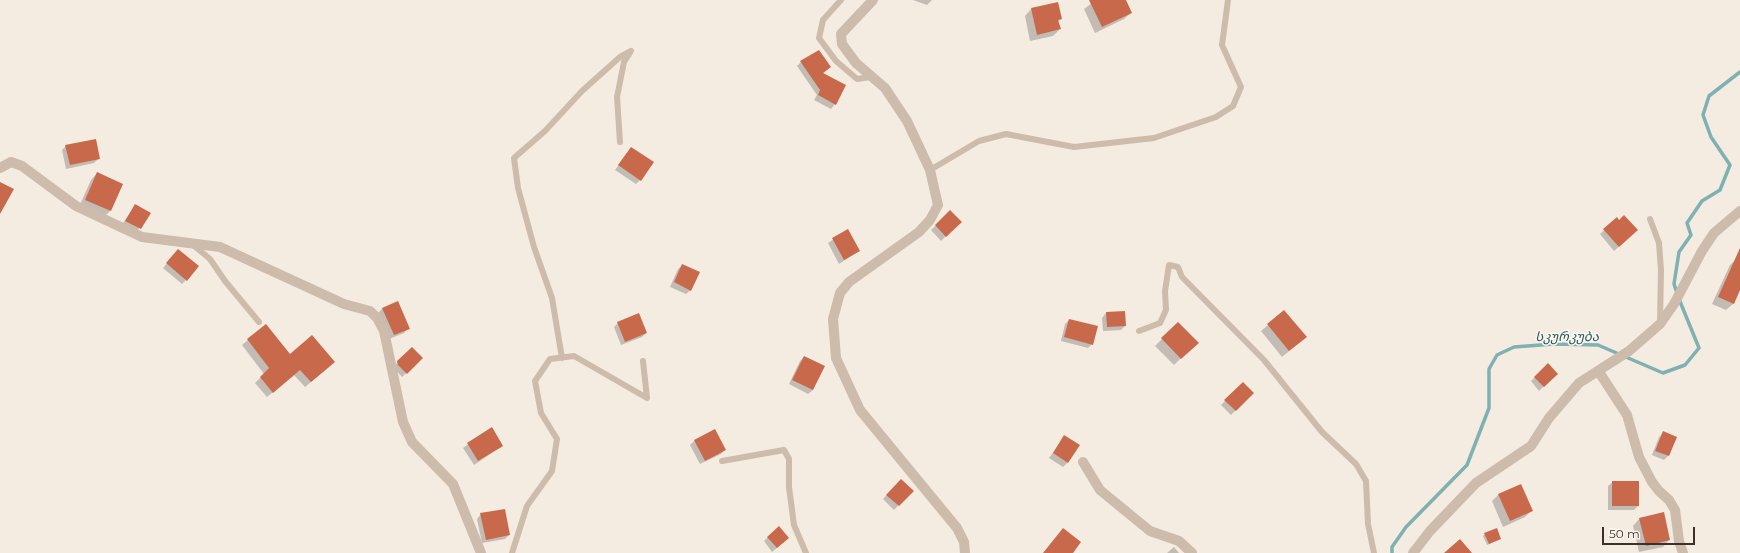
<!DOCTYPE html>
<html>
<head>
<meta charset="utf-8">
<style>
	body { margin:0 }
	#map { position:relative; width:1740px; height:553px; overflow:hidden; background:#f4ebe1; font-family:Montserrat,sans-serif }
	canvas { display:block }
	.scale { position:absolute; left:1602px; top:527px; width:93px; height:18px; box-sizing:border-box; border:2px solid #3b302b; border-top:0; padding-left:5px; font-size:12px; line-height:14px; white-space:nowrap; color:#3b302b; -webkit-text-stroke:3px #fbf5ee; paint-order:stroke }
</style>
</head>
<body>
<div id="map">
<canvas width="1740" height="553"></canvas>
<div class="scale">50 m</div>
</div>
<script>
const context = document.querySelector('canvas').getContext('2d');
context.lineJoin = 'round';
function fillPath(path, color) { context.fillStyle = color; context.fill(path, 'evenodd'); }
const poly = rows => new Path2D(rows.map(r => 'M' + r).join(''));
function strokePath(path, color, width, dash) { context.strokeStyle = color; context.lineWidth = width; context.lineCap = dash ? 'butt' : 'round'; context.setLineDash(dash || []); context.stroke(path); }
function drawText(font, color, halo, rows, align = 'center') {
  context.font = font + ' Montserrat,"Noto Sans Georgian",sans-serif'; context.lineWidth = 3; context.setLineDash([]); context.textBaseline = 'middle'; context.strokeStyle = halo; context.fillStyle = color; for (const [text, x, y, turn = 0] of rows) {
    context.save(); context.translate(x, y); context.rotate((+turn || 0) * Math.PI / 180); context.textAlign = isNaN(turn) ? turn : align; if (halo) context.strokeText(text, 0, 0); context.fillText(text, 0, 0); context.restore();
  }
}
const shadow = poly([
	[913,0,932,0,927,5],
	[1096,0,1125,0,1131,13,1124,19,1095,33,1084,9],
	[1057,3,1061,19,1058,22,1060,29,1053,36,1030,41,1025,16,1031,9],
	[801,62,830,67,822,74,835,104,831,109,814,100,817,95,797,66],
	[66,146,99,158,94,163,66,169,62,150],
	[631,148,640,180,636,184,615,170],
	[97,173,122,184,110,211,104,217,79,207,91,180],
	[136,205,149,213,136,233,121,226],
	[950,212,960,222,941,241,931,230],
	[1616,219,1632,235,1614,251,1600,234],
	[847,230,859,251,839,264,828,243],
	[174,255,186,280,182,284,163,268],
	[1736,259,1740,260,1740,287,1733,304,1726,310,1712,304,1730,265],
	[683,265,691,290,686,294,670,287,678,269],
	[397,302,408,328,404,333,389,339,378,313,382,309],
	[1106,313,1125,326,1121,330,1103,331,1102,318],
	[1069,320,1092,344,1088,348,1061,341,1065,324],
	[618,323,646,333,642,337,621,345,614,327],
	[1178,323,1197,342,1174,365,1155,346],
	[266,325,290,356,329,367,305,387,294,375,267,397,255,383,264,374,242,345],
	[1268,325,1306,337,1282,357,1261,331],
	[412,348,422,358,402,377,393,367],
	[804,357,813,390,808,394,789,384,800,361],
	[1548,365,1557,374,1539,391,1531,381],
	[1243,383,1253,393,1231,415,1221,405],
	[491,428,502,446,474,465,463,448],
	[1663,433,1675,437,1668,456,1664,460,1652,455,1659,437],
	[1065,436,1068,462,1063,467,1049,458],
	[694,441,725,449,721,454,700,464,690,445],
	[1613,482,1638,506,1634,510,1608,510,1608,486],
	[897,484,912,491,894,510,883,499],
	[1499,494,1531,511,1525,517,1503,527,1492,501],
	[481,514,509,535,505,539,482,543,477,519],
	[1639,519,1669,540,1663,547,1639,552,1633,526],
	[1485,534,1500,539,1487,545,1483,536],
	[768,537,784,542,772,552,764,541],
	[1174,547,1179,553,1167,553]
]);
const stream = poly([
	[1677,293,1674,284,1679,252,1691,235,1687,223,1702,201,1720,190,1730,165,1711,137,1703,115,1709,96,1740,72],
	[1392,553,1392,547,1406,527,1467,465,1489,408,1489,369,1497,355,1514,347,1554,344,1598,345,1663,373,1685,365,1699,348,1679,299]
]);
const building = poly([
	[1089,0,1126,0,1132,13,1102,27],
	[1058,2,1062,19,1058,20,1061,29,1037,35,1031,8],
	[819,50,831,67,823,73,846,85,836,105,818,95,820,90,800,61],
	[96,139,100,159,70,165,65,145],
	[631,147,654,162,641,181,618,165],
	[97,172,123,184,111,211,85,200],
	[0,182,14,189,0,214],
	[135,204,151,213,141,229,125,221],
	[950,210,962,222,946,237,935,225],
	[1624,215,1638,230,1619,247,1603,229,1617,217,1619,220],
	[848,229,860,251,844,260,832,238],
	[1740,248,1740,290,1734,304,1718,297],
	[178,249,199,266,187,281,166,263],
	[682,264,700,272,691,291,674,282],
	[398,301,410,329,394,335,382,308],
	[1284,310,1307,337,1289,351,1267,324],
	[1125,311,1126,326,1107,327,1106,312],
	[639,313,647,333,625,342,617,322],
	[1069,319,1098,326,1093,345,1064,337],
	[1178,322,1199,343,1181,359,1161,338],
	[266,324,290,354,312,335,335,362,311,382,300,370,273,393,260,377,269,368,247,339],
	[412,347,423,358,407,374,398,365,397,361],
	[804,356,825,366,813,390,792,380],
	[1548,363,1558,374,1544,387,1534,377],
	[1243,382,1254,393,1236,411,1224,400],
	[492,427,503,446,478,461,467,443],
	[715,429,726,450,705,461,694,440],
	[1663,431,1677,437,1669,456,1655,451],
	[1064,435,1080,445,1068,463,1053,453],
	[901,479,914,491,899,506,886,495],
	[1612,481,1639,481,1639,506,1612,506],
	[1521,484,1533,511,1510,521,1498,494],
	[505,509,510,535,486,540,480,513],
	[1664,512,1670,540,1646,546,1639,518],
	[779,526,789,538,777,548,767,537],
	[1063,528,1081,542,1073,553,1043,553],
	[1497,528,1501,539,1489,544,1484,533],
	[1460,539,1472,553,1444,553]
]);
const lane = poly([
	[841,0,823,20,819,38,836,61,857,79,871,77],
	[930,170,979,141,1006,134,1074,147,1154,138,1216,117,1233,106,1241,87,1222,45,1228,0],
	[1650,219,1659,243,1661,270,1660,322],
	[192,244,210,259,225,281,259,322],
	[1139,331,1160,323,1166,310,1165,291,1169,265,1178,267,1182,277,1264,360,1322,432,1356,464,1366,481,1368,524,1374,553],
	[562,358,552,298,534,247,518,188,514,158,545,131,582,91,620,57,631,51,624,62,617,97,620,142],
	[722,461,784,450,789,459,789,487,794,525,806,553],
	[512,553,527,506,552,471,557,439,541,413,535,381,550,359,574,356,647,398,643,361]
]);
const street = poly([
	[873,0,841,34,842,44,856,63,885,88,907,121,930,170,938,205,930,220,919,232,849,282,840,293,833,319,836,358,860,410,957,528,964,542,965,553],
	[0,168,11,162,22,166,76,206,142,237,220,247,344,304,370,311,377,318,384,331,403,422,412,442,453,484,481,553],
	[1599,372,1627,415,1639,457,1652,482,1659,491,1669,500,1675,510,1679,541,1683,553],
	[1083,462,1100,490,1150,531,1179,541,1192,553],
	[1413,553,1430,531,1476,483,1531,446,1549,418,1579,383,1629,351,1660,324,1674,304,1702,251,1714,233,1740,211]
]);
const waterNames = [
	["სკურკუბა",1567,337]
];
fillPath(shadow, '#0003');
strokePath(stream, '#7fb0b2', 3.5);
fillPath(building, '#c8694b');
strokePath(lane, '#cdbbac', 6);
strokePath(street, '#cdbbac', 10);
drawText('italic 13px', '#1f5a5e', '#fbf5ee', waterNames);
</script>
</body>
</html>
